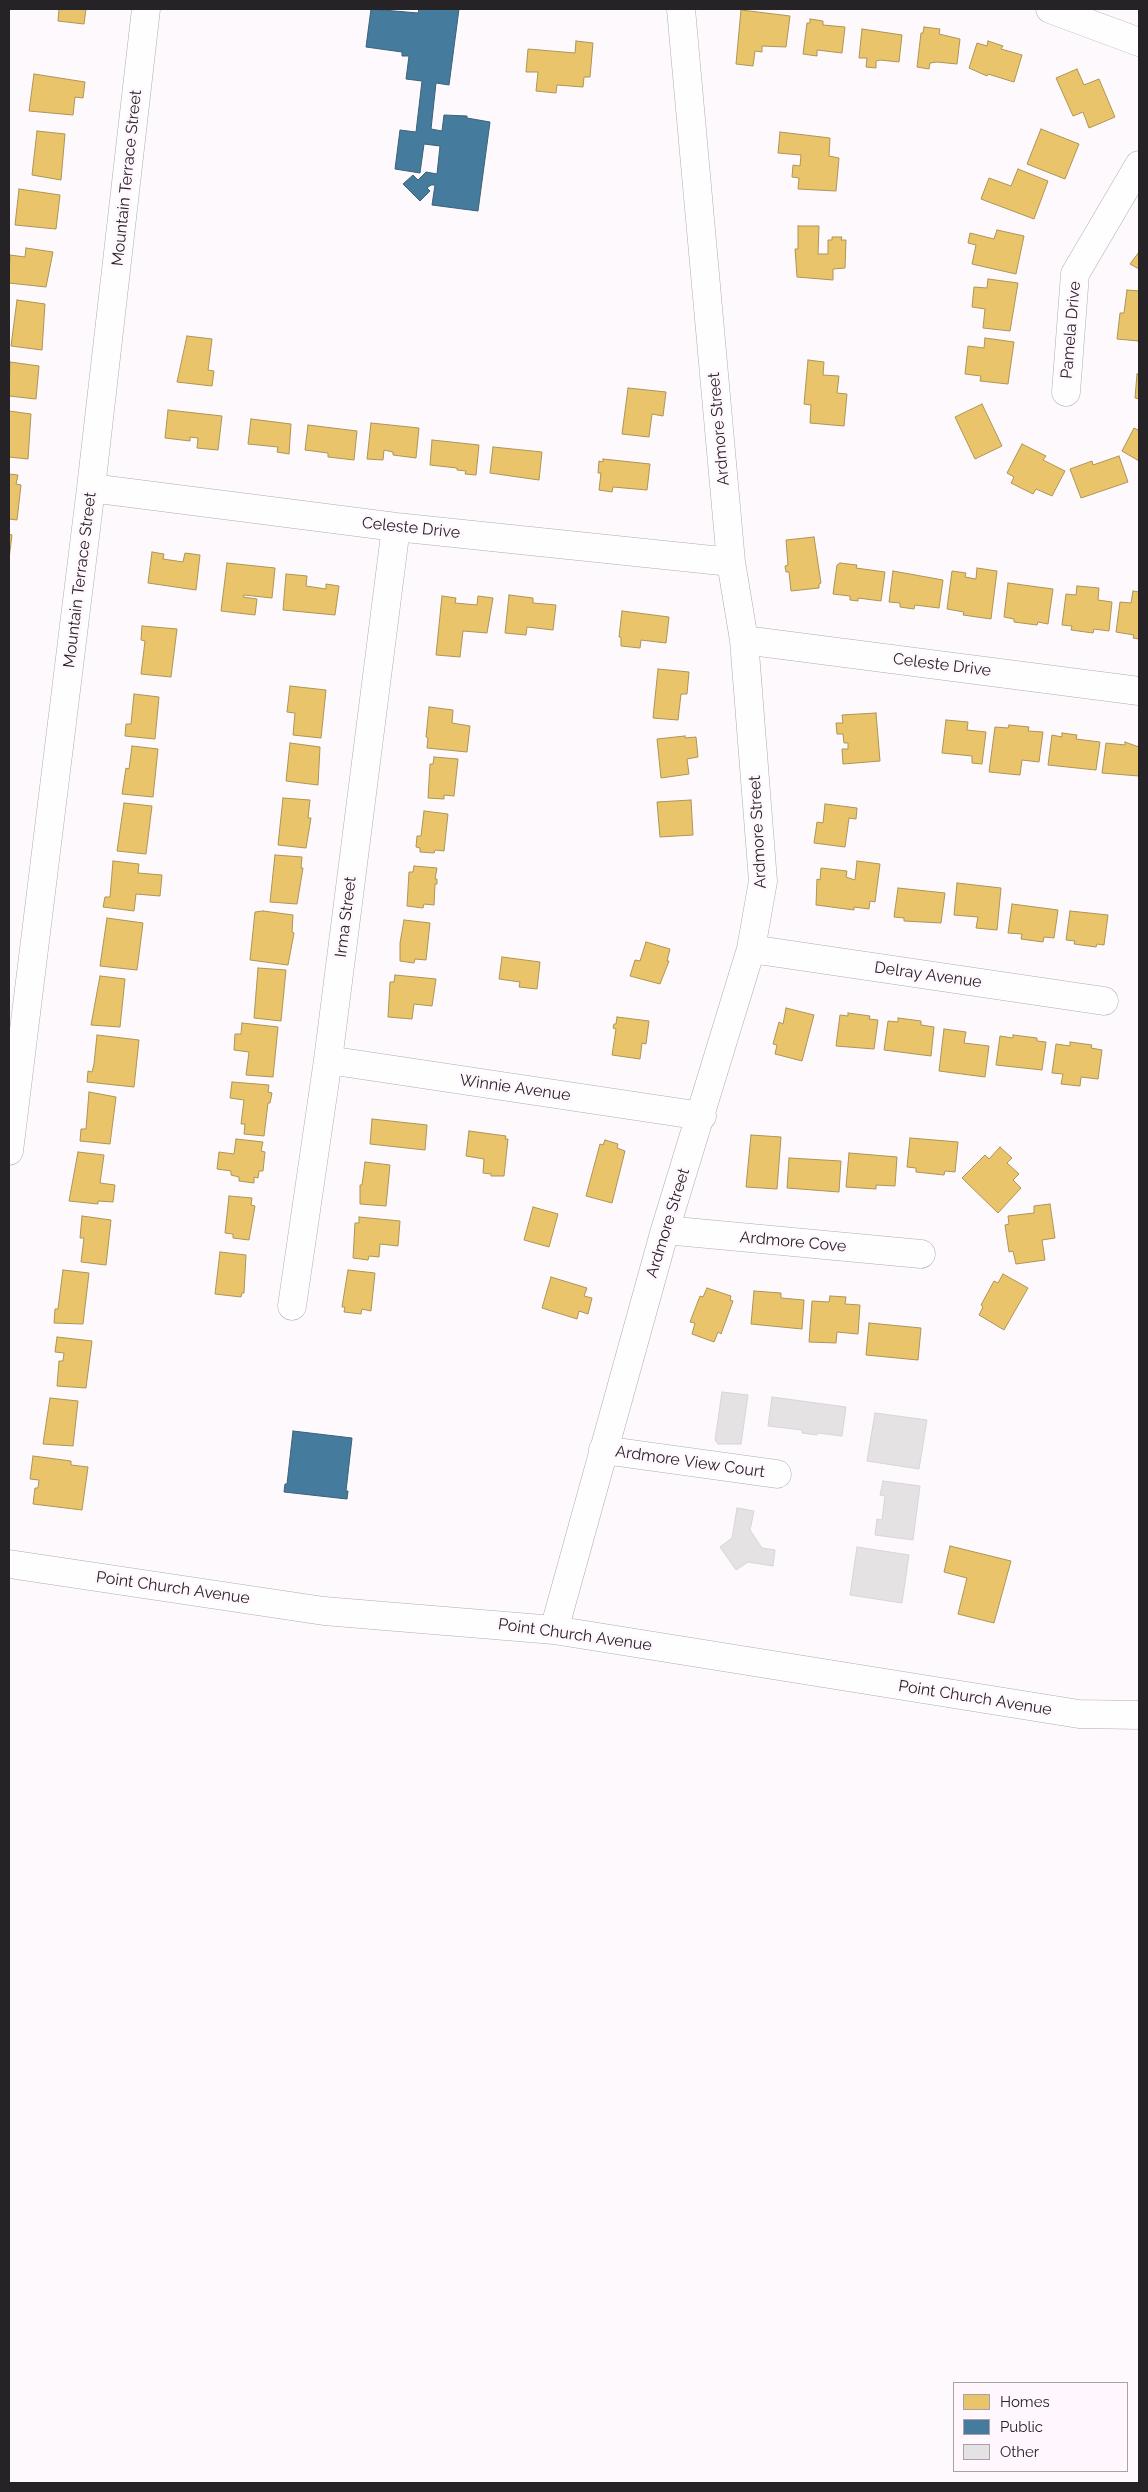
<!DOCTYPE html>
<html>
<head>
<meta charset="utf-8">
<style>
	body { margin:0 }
	#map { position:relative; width:1148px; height:2492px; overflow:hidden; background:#fdf9fc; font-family:Raleway,sans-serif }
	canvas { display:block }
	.frame { position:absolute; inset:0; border:10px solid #262326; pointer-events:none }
	.legend { position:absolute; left:953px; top:2382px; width:175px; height:90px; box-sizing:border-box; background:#fff7fd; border:1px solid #a8a2a7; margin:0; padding:6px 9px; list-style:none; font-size:15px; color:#262326 }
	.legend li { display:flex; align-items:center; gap:10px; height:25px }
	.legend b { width:25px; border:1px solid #a8a2a7 }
</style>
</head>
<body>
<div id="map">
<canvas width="1148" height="2492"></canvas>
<div class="frame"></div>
<ul class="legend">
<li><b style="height:14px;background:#e9c46a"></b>Homes</li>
<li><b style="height:14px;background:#457b9d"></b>Public</li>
<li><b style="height:14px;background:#e5e2e4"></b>Other</li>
</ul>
</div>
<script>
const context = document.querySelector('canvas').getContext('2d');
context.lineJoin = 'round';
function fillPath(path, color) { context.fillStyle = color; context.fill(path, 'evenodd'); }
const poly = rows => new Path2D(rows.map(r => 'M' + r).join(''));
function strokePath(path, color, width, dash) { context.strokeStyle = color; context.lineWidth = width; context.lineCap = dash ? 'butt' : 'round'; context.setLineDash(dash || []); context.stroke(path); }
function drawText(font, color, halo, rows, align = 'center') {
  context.font = font + ' Raleway,sans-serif'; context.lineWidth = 5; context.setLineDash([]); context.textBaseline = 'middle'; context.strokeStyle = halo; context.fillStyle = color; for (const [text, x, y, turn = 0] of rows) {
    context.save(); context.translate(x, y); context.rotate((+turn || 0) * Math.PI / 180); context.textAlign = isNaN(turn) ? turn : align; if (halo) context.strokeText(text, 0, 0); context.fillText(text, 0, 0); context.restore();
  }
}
const homes = poly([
	[59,9,93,9,86,9,84,24,58,21,59,9],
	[741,10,790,16,786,47,762,46,762,52,755,51,753,66,736,64,741,10],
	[810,19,823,21,823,25,845,27,842,53,817,50,817,56,803,54,807,23,810,23,810,19],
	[924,27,940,29,939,34,960,39,957,64,937,62,930,63,929,69,917,67,921,33,923,33,924,27],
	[862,29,902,35,899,62,880,60,876,61,876,68,866,67,867,58,859,58,862,29],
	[576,41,593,43,590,77,584,77,583,87,557,85,556,93,536,91,538,72,526,72,528,49,575,53,576,41],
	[988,41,1003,46,1001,49,1022,55,1014,82,988,74,987,76,969,68,977,43,987,46,988,41],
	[1077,69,1084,85,1099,79,1115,117,1089,128,1083,112,1073,116,1056,78,1077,69],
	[34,74,85,82,83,98,75,97,73,115,29,111,34,74],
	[1041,129,1079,144,1065,179,1027,164,1041,129],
	[37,131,65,134,61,180,32,175,37,131],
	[780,132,830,138,829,156,839,158,836,191,798,189,799,178,792,177,793,165,800,166,801,155,778,153,780,132],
	[1018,169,1048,181,1034,219,981,199,989,178,1011,186,1018,169],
	[19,189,60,195,56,229,15,225,19,189],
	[798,226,819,226,818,254,828,254,828,240,832,240,832,237,842,237,841,240,846,240,845,268,833,269,833,280,797,277,795,249,798,249,798,226],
	[997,230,1024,236,1016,274,972,264,976,245,968,243,970,233,994,239,997,230],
	[26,248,53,252,46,287,9,283,10,255,25,257,26,248],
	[1139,252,1139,269,1130,264,1139,252],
	[988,279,1018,283,1010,331,983,328,985,309,972,307,974,287,987,288,988,279],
	[1127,290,1139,291,1139,341,1117,339,1120,313,1124,313,1127,290],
	[17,300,45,304,42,350,11,346,17,300],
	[187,336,212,339,208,370,214,371,212,386,177,382,187,336],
	[985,338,1014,342,1008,384,980,381,981,376,965,374,968,346,984,348,985,338],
	[808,360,824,362,823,375,839,376,837,393,847,394,844,426,810,423,811,405,804,404,808,360],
	[10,362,39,366,36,399,9,396,10,362],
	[1137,374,1139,374,1139,399,1135,398,1137,374],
	[628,388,666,392,663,416,652,414,649,437,622,434,628,388],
	[982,404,1002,446,975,459,955,417,982,404],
	[168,410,222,416,218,450,197,448,198,438,190,437,190,441,165,438,168,410],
	[9,411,31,414,28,459,9,457,9,411],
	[251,419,291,424,289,454,277,452,278,447,248,444,251,419],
	[371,423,419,428,416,458,393,455,393,452,384,450,383,460,367,459,371,423],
	[308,425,357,431,354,460,328,457,328,453,305,450,308,425],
	[1139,427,1139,461,1122,451,1134,428,1138,430,1139,427],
	[432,440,479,445,476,475,465,474,466,471,457,470,457,468,430,465,432,440],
	[1022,444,1046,456,1043,460,1065,471,1052,496,1036,489,1033,494,1011,483,1014,477,1007,473,1022,444],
	[493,447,542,452,539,480,490,473,493,447],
	[1119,456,1128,482,1081,498,1070,469,1092,461,1093,465,1119,456],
	[603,459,650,464,647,490,613,487,612,492,599,490,601,473,598,473,599,461,603,462,603,459],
	[9,474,18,475,16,484,21,485,17,520,9,519,9,474],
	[9,534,12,535,9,559,9,534],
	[814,537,821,583,819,584,819,588,791,591,789,572,786,572,785,566,788,565,786,540,814,537],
	[152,552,164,554,163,559,183,562,185,553,200,555,196,590,148,583,152,552],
	[227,563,275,568,272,598,244,595,243,597,257,599,255,615,221,611,227,563],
	[840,563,857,565,856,568,885,572,881,601,858,598,858,601,850,600,850,596,833,594,837,565,840,563],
	[977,568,997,571,991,619,963,615,964,612,947,609,952,571,966,573,965,577,976,579,977,568],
	[893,571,943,580,939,608,915,605,914,609,900,607,900,603,889,602,893,571],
	[286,574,307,576,306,586,326,589,326,584,339,586,335,615,283,610,286,574],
	[1008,583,1053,589,1048,624,1038,622,1037,625,1014,622,1014,619,1004,617,1008,583],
	[1077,586,1099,588,1098,600,1112,602,1109,631,1094,629,1093,633,1071,630,1072,626,1062,625,1066,594,1076,595,1077,586],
	[1133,591,1139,592,1139,639,1133,638,1134,635,1116,632,1120,602,1131,603,1133,591],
	[509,595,533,598,533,603,556,605,553,630,527,627,526,635,505,633,509,595],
	[442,596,456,598,455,603,477,605,478,596,493,598,487,633,463,631,460,657,436,655,442,596],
	[622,611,669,617,666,643,641,640,640,648,621,646,621,637,619,637,622,611],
	[142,626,177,629,171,677,141,674,145,641,141,640,142,626],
	[658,669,689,672,687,694,681,694,678,720,653,718,658,669],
	[290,686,326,690,321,738,293,735,295,713,287,712,290,686],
	[134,694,159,697,155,739,125,736,126,724,131,724,134,694],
	[429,707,453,710,452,723,470,726,467,752,427,748,428,738,426,737,429,707],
	[876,713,880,761,843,764,842,749,848,749,848,743,844,743,843,734,837,734,836,723,843,723,842,715,876,713],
	[946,720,968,722,967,730,986,732,982,764,972,763,972,756,942,753,946,720],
	[1009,725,1029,727,1028,731,1043,732,1039,762,1022,760,1020,775,989,772,995,727,1008,728,1009,725],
	[1062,733,1077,735,1076,739,1100,742,1096,770,1048,765,1052,735,1062,737,1062,733],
	[685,736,685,738,696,737,698,757,687,759,689,774,661,778,657,739,685,736],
	[1125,742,1139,747,1139,776,1102,773,1106,743,1125,745,1125,742],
	[290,743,320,747,318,785,286,781,290,743],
	[132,746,158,749,153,797,122,794,126,768,129,769,132,746],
	[434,757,458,759,454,796,444,795,444,799,428,798,430,764,433,764,434,757],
	[283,798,310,800,308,818,311,818,306,848,278,845,283,798],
	[691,800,693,835,660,837,657,802,691,800],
	[124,803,152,806,146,854,117,851,124,803],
	[825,804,857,808,856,819,849,818,845,847,814,843,817,822,823,823,825,804],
	[424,811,448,814,444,851,435,850,434,853,420,852,420,848,416,847,417,836,421,836,424,811],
	[275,855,302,857,301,868,303,868,297,904,270,902,275,855],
	[113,861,139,864,138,873,162,875,160,896,136,894,134,911,103,907,105,897,110,897,113,861],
	[857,861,880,864,875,902,870,901,869,909,854,907,854,910,816,905,817,879,820,880,821,868,847,871,846,877,855,880,857,861],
	[414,866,437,868,435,879,437,879,437,884,435,884,434,905,424,904,423,908,407,906,409,872,413,872,414,866],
	[957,883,1001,888,997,930,976,928,978,917,954,915,957,883],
	[898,888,945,893,941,923,904,921,904,918,894,917,898,888],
	[1012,904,1058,910,1054,938,1044,937,1043,942,1021,939,1022,934,1008,933,1012,904],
	[263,911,293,915,292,932,294,933,288,965,250,960,255,912,263,911],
	[1070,911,1108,915,1104,945,1097,944,1096,947,1074,944,1075,941,1066,940,1070,911],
	[107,918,143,923,137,970,100,966,107,918],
	[404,920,430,923,426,960,415,959,414,963,400,961,400,943,404,920],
	[646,942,670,949,667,961,669,961,660,984,630,976,635,960,640,961,646,942],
	[502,957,540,962,537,989,519,987,520,982,499,979,502,957],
	[258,968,286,970,281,1021,254,1018,258,968],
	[395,975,436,979,432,1006,414,1004,412,1019,388,1017,390,982,394,982,395,975],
	[100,976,125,979,120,1027,91,1025,100,976],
	[786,1008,814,1015,802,1061,775,1054,777,1045,773,1044,779,1022,783,1024,786,1008],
	[848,1013,870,1016,869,1019,878,1020,874,1049,836,1046,840,1015,848,1016,848,1013],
	[617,1017,649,1021,646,1044,642,1043,640,1059,612,1055,616,1029,613,1028,614,1024,616,1024,617,1017],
	[898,1018,921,1021,921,1025,934,1027,931,1056,884,1050,888,1021,898,1022,898,1018],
	[242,1023,278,1027,273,1077,246,1075,249,1052,234,1050,235,1034,241,1034,242,1023],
	[944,1029,966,1032,964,1043,989,1046,985,1077,939,1071,944,1029],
	[97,1035,139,1040,134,1087,87,1082,88,1071,92,1072,94,1064,97,1035],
	[1013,1035,1037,1038,1037,1041,1046,1042,1042,1070,996,1065,1000,1036,1013,1038,1013,1035],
	[1070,1042,1092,1045,1091,1048,1102,1050,1098,1079,1081,1077,1080,1086,1061,1084,1063,1074,1052,1073,1056,1044,1070,1046,1070,1042],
	[232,1082,269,1085,268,1092,272,1093,270,1103,268,1103,264,1136,244,1134,245,1124,241,1124,244,1100,230,1098,232,1082],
	[89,1092,116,1097,110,1144,80,1141,81,1129,86,1129,89,1092],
	[372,1119,427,1125,425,1150,370,1144,372,1119],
	[469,1131,506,1136,505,1139,508,1139,504,1176,491,1176,491,1174,483,1173,484,1159,466,1156,469,1131],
	[751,1135,781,1137,777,1189,746,1187,751,1135],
	[910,1138,958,1142,955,1172,945,1171,944,1175,916,1172,916,1168,907,1167,910,1138],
	[236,1139,263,1142,261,1151,265,1152,263,1171,259,1171,258,1178,254,1177,254,1183,239,1181,239,1177,231,1175,231,1171,217,1169,219,1152,234,1154,236,1139],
	[605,1140,618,1144,617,1148,625,1151,612,1203,586,1196,600,1144,603,1145,605,1140],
	[1000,1147,1012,1158,1007,1163,1019,1174,1013,1180,1021,1188,998,1213,962,1178,985,1155,989,1159,1000,1147],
	[78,1152,104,1155,100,1183,115,1185,113,1202,98,1201,98,1204,69,1201,78,1152],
	[849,1153,897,1157,895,1186,876,1185,876,1189,846,1187,849,1153],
	[789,1158,841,1161,839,1192,787,1188,789,1158],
	[365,1162,390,1165,386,1206,360,1204,360,1185,362,1185,365,1162],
	[229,1196,252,1198,251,1205,255,1206,249,1240,233,1238,233,1234,225,1233,229,1196],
	[1050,1204,1055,1238,1042,1240,1045,1260,1016,1264,1013,1251,1009,1252,1005,1225,1009,1224,1008,1216,1034,1213,1034,1206,1050,1204],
	[533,1207,558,1214,549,1247,524,1240,533,1207],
	[82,1216,111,1220,106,1265,81,1262,84,1238,80,1238,82,1216],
	[359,1217,400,1221,398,1246,380,1244,379,1257,369,1256,368,1260,353,1258,355,1223,359,1223,359,1217],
	[220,1252,246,1255,244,1293,242,1293,241,1297,215,1294,220,1252],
	[63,1270,89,1273,83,1324,54,1323,55,1309,58,1309,63,1270],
	[348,1270,375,1273,371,1311,362,1309,361,1314,344,1312,345,1307,342,1307,348,1270],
	[1003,1274,1028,1288,1004,1330,979,1315,983,1307,981,1305,994,1281,998,1283,1003,1274],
	[551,1277,587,1288,584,1296,592,1298,588,1314,579,1311,577,1319,542,1308,551,1277],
	[707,1288,731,1296,730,1300,733,1301,721,1334,718,1332,714,1342,692,1334,695,1323,690,1322,700,1296,703,1297,707,1288],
	[754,1291,781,1293,781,1298,804,1300,802,1329,751,1324,754,1291],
	[830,1296,846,1297,845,1304,860,1305,858,1334,837,1332,836,1343,809,1342,812,1301,829,1302,830,1296],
	[869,1323,921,1328,918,1360,866,1355,869,1323],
	[57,1337,92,1341,86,1388,57,1386,59,1361,63,1361,64,1353,55,1352,57,1337],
	[50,1398,78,1401,73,1446,43,1444,50,1398],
	[33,1456,71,1461,71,1465,88,1467,82,1510,33,1504,35,1488,38,1488,39,1480,30,1479,33,1456],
	[950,1546,1011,1561,994,1623,958,1614,967,1578,944,1572,950,1546]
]);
const public = poly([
	[371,9,418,13,419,9,459,9,449,85,436,83,431,129,442,131,444,115,467,116,467,118,490,122,478,211,432,205,435,185,431,185,427,188,430,191,420,201,403,184,413,175,418,180,426,172,437,174,440,146,424,144,420,173,395,169,400,130,416,132,422,81,406,79,409,56,402,56,402,52,366,47,371,9],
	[293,1431,352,1438,346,1491,348,1491,347,1499,284,1492,285,1484,287,1484,293,1431]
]);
const building = poly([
	[722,1392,748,1395,741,1444,718,1444,715,1440,722,1392],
	[772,1397,846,1407,842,1436,818,1433,817,1435,802,1433,802,1430,768,1426,772,1397],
	[875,1413,927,1420,919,1469,867,1461,875,1413],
	[883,1481,920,1486,913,1540,875,1535,877,1519,882,1520,885,1496,880,1495,883,1481],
	[737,1508,754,1511,750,1530,762,1548,775,1550,773,1566,748,1562,736,1570,720,1547,732,1538,737,1508],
	[857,1547,909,1555,902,1603,850,1595,857,1547]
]);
const minor = poly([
	[1050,9,1139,42],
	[1066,392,1075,274,1139,165],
	[91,488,396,527,731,562],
	[744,640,1139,691],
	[751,949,1104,1001],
	[328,1060,702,1116],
	[9,1151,91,488,146,9],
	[665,1230,921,1254],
	[292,1306,328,1060,396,527],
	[603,1450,777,1474],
	[9,1564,324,1611,554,1630,1079,1714,1139,1715],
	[554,1630,665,1230,751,949,763,881,744,640,731,562,681,9]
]);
const streetNames = [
	["Mountain Terrace Street",127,178,-84],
	["Pamela Drive",1071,330,-85],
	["Ardmore Street",719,429,-95],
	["Celeste Drive",411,528,6],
	["Mountain Terrace Street",80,580,-83],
	["Celeste Drive",942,665,7],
	["Ardmore Street",758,832,-93],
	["Irma Street",346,917,-83],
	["Delray Avenue",928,975,8],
	["Winnie Avenue",515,1088,8],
	["Ardmore Street",668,1223,-73],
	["Ardmore Cove",793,1242,5],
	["Ardmore View Court",690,1462,8],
	["Point Church Avenue",173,1588,8],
	["Point Church Avenue",575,1635,8],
	["Point Church Avenue",975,1698,9]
];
fillPath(homes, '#e9c46a');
strokePath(homes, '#ae9456', 1);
fillPath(public, '#457b9d');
strokePath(public, '#3c6179', 1);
fillPath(building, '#e5e2e4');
strokePath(building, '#d8d5d7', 1);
strokePath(minor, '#b0adaf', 29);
strokePath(minor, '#fffeff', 28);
drawText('16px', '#262326', '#fff7fd', streetNames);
</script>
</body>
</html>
